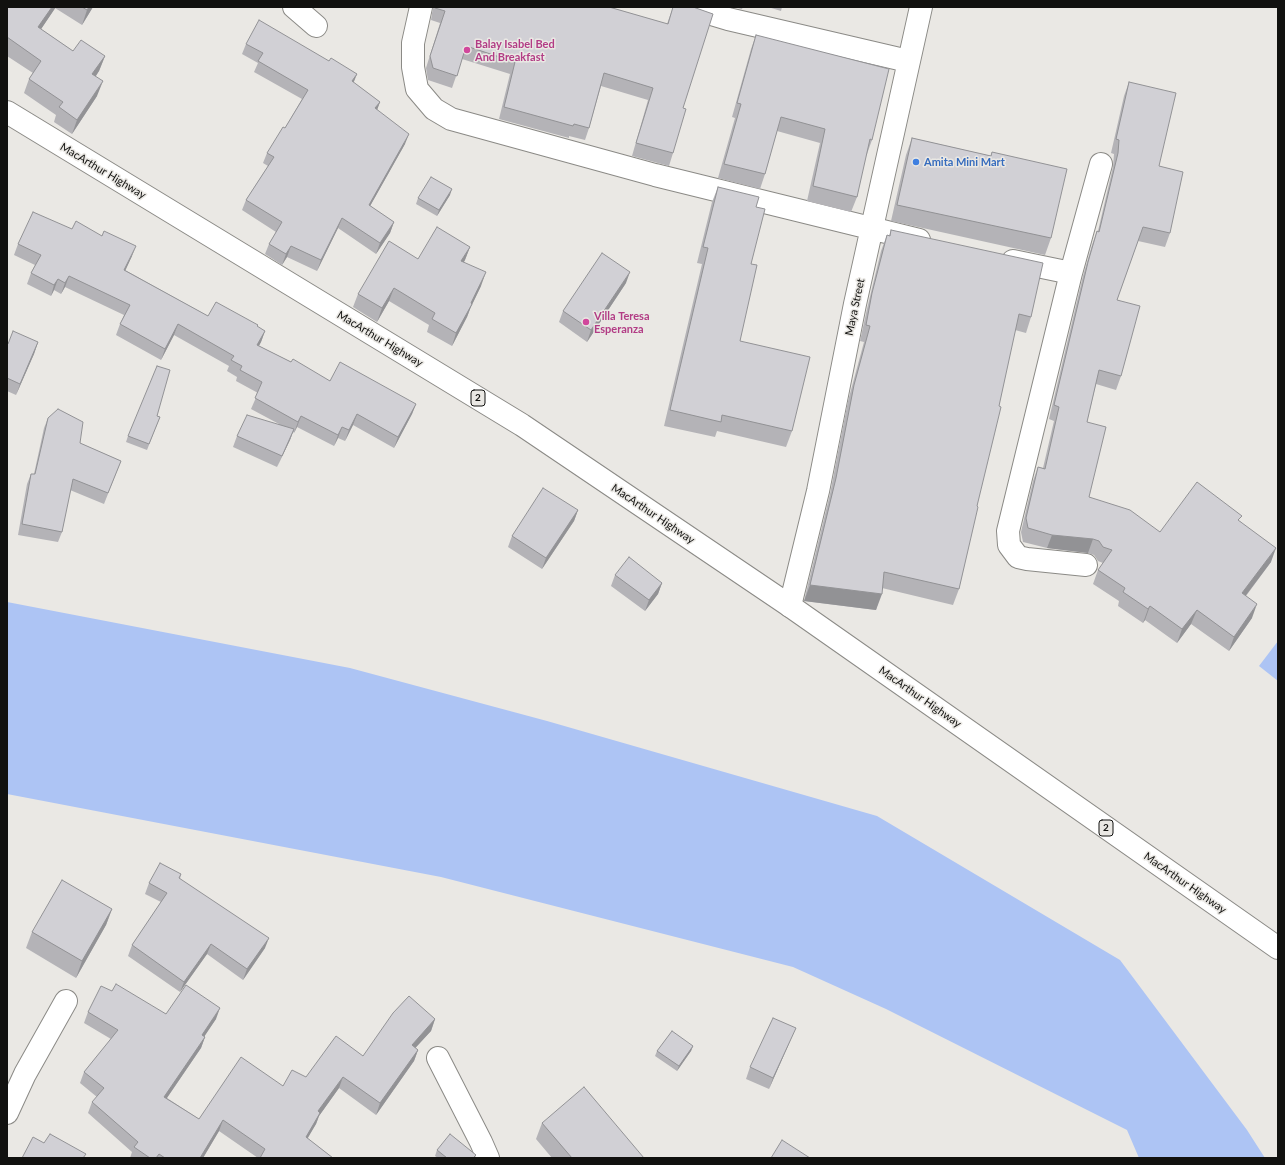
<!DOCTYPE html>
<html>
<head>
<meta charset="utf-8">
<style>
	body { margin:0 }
	#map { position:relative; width:1285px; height:1165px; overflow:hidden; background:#eae8e4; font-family:Lato,sans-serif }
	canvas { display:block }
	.frame { position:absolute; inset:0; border:8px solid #11110f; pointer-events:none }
</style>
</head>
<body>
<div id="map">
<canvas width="1285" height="1165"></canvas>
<div class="frame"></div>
</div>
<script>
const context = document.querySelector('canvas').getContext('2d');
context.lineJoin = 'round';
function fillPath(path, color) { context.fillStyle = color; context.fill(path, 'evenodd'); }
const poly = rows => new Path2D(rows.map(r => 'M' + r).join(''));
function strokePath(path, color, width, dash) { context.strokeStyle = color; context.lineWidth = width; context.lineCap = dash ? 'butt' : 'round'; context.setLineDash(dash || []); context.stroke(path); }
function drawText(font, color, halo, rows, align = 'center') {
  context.font = font + ' Lato,sans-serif'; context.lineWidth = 3; context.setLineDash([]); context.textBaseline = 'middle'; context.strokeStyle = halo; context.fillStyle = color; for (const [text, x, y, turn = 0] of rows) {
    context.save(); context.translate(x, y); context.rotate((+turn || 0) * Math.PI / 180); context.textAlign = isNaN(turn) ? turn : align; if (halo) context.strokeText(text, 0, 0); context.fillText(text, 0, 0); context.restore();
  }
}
const water = poly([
	[7,602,350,668,547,721,877,816,1120,960,1247,1130,1265,1158,1139,1158,1127,1130,886,1009,793,967,441,877,7,794],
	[1278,641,1278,681,1259,666]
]);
const street = poly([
	[294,7,316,26],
	[421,7,413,43,413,67,417,89,434,109,451,119,655,175,919,240],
	[688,7,728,19,908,61],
	[1013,261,1071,273],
	[1086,565,1027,559,1018,557,1009,545,1008,531,1071,273,1101,164],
	[790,606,818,491,855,304,921,7],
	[438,1058,481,1142,488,1158],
	[7,1113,25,1074,66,1001]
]);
const highway = poly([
	[7,112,522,425,790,606,1278,948]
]);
const wall = poly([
	[7,7,93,7,82,25,55,8,41,29,73,51,105,56,99,71,96,76,97,96,72,134,54,122,56,115,24,93,29,79,33,73,7,56],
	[433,7,609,7,667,24,673,7,693,7,683,108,673,153,669,166,632,156,648,100,601,86,589,128,585,140,569,136,569,138,499,119,510,74,462,59,452,88,428,80,426,68,440,23,431,20],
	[733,7,743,7,742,9],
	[768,7,782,7,781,11],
	[756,35,872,140,867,154,866,154,857,197,851,212,807,201,820,143,777,131,765,174,760,189,718,178,735,118,732,117,751,49],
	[246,44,329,61,357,74,353,82,380,102,377,109,405,144,370,206,394,222,390,233,376,254,338,228,317,271,287,257,282,265,265,254,269,244,276,232,242,210,246,200,268,166,263,163,267,153,285,128,302,99,254,72,258,63,242,54],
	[1129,82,1159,166,1170,233,1165,247,1138,241,1117,300,1121,376,1116,390,1096,384,1087,422,1089,497,1160,532,1240,521,1271,562,1246,596,1252,618,1229,651,1191,624,1177,643,1145,620,1143,623,1118,606,1119,601,1093,584,1098,570,1103,563,1098,561,1094,555,1088,553,1047,548,1023,542,1021,532,1033,481,1038,467,1043,468,1054,421,1049,419,1083,276,1092,245,1097,231,1098,231,1113,167,1114,154,1111,153,1124,96],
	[912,138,991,156,992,152,1051,238,1045,255,891,221,906,155],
	[718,187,756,207,751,264,740,341,792,431,786,447,717,431,715,437,664,426,702,264,697,263,712,202],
	[450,195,437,216,416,204,418,198],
	[891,230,1031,317,1026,333,1015,330,959,589,953,605,882,588,876,610,804,601,830,494,848,401,864,342,860,341,867,309,881,251,887,235,889,236],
	[18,244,132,256,125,270,208,316,257,327,265,331,261,342,259,346,330,381,416,404,412,414,394,448,353,425,345,441,338,438,334,446,297,427,294,433,293,432,290,440,277,467,233,447,237,436,279,424,251,409,258,393,236,381,237,377,227,371,229,366,174,335,161,360,116,335,120,324,124,315,65,287,61,294,54,290,51,296,27,284,31,273,35,265,14,255],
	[470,247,464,262,481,286,472,304,467,317,452,346,427,332,429,325,389,301,377,322,353,307,358,294,418,259],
	[626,283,587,342,559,322,563,311],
	[38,342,34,354,16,395,7,391,7,344],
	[157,416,160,417,147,450,126,442,128,436],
	[48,418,80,443,121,461,104,504,70,490,62,532,58,542,18,535,27,484,31,474,34,474,44,428],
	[578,510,574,521,542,569,508,547,512,536],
	[615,575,662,583,658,594,645,611,611,586],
	[181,874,180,879,265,948,243,980,207,954,180,992,128,956,132,945,161,902,145,894,149,883],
	[112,909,106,925,76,978,26,948,32,932],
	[112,991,166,1014,216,1019,204,1036,205,1037,201,1048,167,1098,199,1119,283,1086,363,1056,435,1019,431,1031,415,1048,418,1050,414,1061,376,1115,339,1088,319,1116,316,1124,307,1138,333,1158,258,1158,219,1131,203,1158,130,1158,132,1152,88,1113,92,1102,97,1097,80,1083,84,1072,111,1039,84,1023,88,1012],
	[791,1039,769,1089,746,1079,750,1067],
	[693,1046,691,1051,677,1071,655,1056,657,1051],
	[542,1123,644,1158,552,1158,536,1139],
	[437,1150,475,1158,438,1158,435,1156]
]);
const shadedWall = poly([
	[52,7,56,7,33,41,38,27],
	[89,7,93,7,82,25,87,10],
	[105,56,99,71,87,89,92,74],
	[357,74,353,84,352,81],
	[103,81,97,96,72,134,77,120],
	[380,102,376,113,375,108],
	[409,134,405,144,365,215,369,205],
	[452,189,450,195,437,216,439,210],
	[342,218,338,228,317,271,321,260],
	[394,222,390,233,376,254,380,243],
	[136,246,132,256,121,280,124,270],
	[291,246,287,257,282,265,286,254],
	[470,247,465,260,457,274,461,261],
	[486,272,481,286,471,307,472,304,467,317,452,346,456,333],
	[630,272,626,283,587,342,591,330],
	[69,276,65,287,61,294,65,283],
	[58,279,54,290,51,296,54,285],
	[394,288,389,301,377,322,382,308],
	[178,324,174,335,161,360,165,349],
	[265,331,261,342,253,356,257,345],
	[38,342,34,354,16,395,20,384],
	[416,404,412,414,394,448,398,437],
	[357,414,353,425,345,441,349,430],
	[301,416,297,427,294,433,298,422],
	[342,427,338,438,334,446,338,435],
	[294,429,290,440,277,467,282,456],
	[578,510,574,521,542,569,546,558],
	[1052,535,1093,539,1088,553,1047,548],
	[1276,548,1271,562,1237,607,1242,593],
	[662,583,658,594,645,611,649,600],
	[810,585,882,594,876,610,804,601],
	[1257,604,1252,618,1229,651,1234,637],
	[1150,606,1145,620,1143,623,1148,609],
	[1197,610,1191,624,1177,643,1182,629],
	[112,909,106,925,76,978,82,961],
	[269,938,265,948,243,980,247,969],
	[211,944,207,954,180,992,184,982],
	[220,1008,216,1019,198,1046,202,1035],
	[435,1019,431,1031,408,1056,412,1045],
	[796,1028,791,1039,769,1089,773,1078],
	[205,1037,201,1048,160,1108,164,1097],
	[693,1046,691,1051,677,1071,679,1066],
	[418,1050,414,1061,376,1115,380,1103],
	[343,1077,339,1088,319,1116,316,1124,302,1148,306,1137,318,1111],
	[223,1120,219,1131,203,1158,200,1158]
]);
const building = poly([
	[7,7,52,7,38,27,73,51,81,40,105,56,92,74,103,81,77,120,59,107,63,102,29,79,41,61,7,37,7,7],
	[82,7,89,7,87,10,82,7],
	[435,7,609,7,668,24,673,7,693,7,713,14,683,108,686,109,673,153,636,143,653,88,604,73,589,128,574,124,573,126,504,107,515,62,466,46,457,76,433,68,430,56,445,11,435,8,435,7],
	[259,20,329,61,331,58,357,74,352,81,380,102,375,108,409,134,369,205,394,222,380,243,342,218,321,260,291,246,286,254,269,244,282,222,246,200,274,157,267,153,283,127,285,128,308,90,258,61,263,53,246,44,259,20],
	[756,35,889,69,872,140,870,139,857,197,813,186,825,129,781,117,765,174,724,164,741,104,737,103,756,35],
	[1129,82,1176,93,1159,166,1183,172,1170,233,1143,227,1117,300,1140,306,1121,376,1099,370,1087,422,1106,427,1089,497,1130,510,1160,532,1197,482,1242,516,1238,520,1276,548,1242,593,1257,604,1234,637,1197,610,1182,629,1150,606,1148,609,1123,592,1125,588,1098,570,1112,550,1103,547,1099,541,1093,539,1052,535,1028,528,1026,518,1038,467,1045,469,1059,407,1054,405,1088,262,1097,231,1099,232,1118,153,1119,140,1116,139,1129,82],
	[912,138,991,156,992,152,1067,169,1051,238,897,205,912,138],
	[431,177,452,189,439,210,418,198,431,177],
	[718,187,759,197,756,207,765,209,751,264,757,265,740,341,810,357,792,431,722,415,721,422,670,410,708,248,703,247,718,187],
	[33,212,72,229,76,221,102,236,104,231,136,246,124,270,208,316,216,302,258,325,257,326,265,331,257,345,291,362,293,359,330,381,340,362,416,404,398,437,357,414,349,430,342,427,338,435,301,416,298,422,255,398,262,382,240,370,242,366,231,360,234,356,178,324,165,349,120,324,130,305,69,276,65,283,58,279,54,285,31,273,41,255,18,244,33,212],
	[437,227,470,247,461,261,486,272,471,303,472,304,456,333,432,319,435,313,394,288,382,308,358,294,389,241,418,259,437,227],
	[891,230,1043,263,1031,317,1019,314,999,406,1001,407,977,506,978,507,959,589,884,572,882,594,810,585,836,478,854,385,870,326,866,325,872,293,887,235,890,236,891,230],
	[602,253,630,272,591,330,563,311,602,253],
	[13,331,38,342,20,384,7,378,7,344,8,344,13,331],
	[157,366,170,370,157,416,160,417,149,444,128,436,157,366],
	[58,409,83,422,80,443,121,461,108,493,73,479,62,532,22,524,31,474,35,474,48,418,58,409],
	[247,415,294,429,282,456,237,436,247,415],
	[543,488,578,510,546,558,512,536,543,488],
	[629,557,662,583,649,600,615,575,629,557],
	[160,863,181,874,179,878,269,938,247,969,211,944,184,982,132,945,167,893,149,883,160,863],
	[62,880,112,909,82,961,32,932,62,880],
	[116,984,166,1014,186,985,220,1008,202,1035,205,1037,164,1097,199,1119,241,1057,283,1086,292,1070,306,1077,336,1036,363,1056,393,1013,409,996,435,1019,412,1045,418,1050,380,1103,343,1077,318,1111,320,1113,306,1137,333,1158,260,1158,265,1149,223,1120,200,1158,165,1158,159,1154,156,1158,150,1158,134,1147,138,1142,92,1102,104,1088,84,1072,118,1030,88,1012,101,986,112,991,116,984],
	[773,1018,796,1028,773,1078,750,1067,773,1018],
	[672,1031,693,1046,679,1066,657,1051,672,1031],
	[584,1087,644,1158,572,1158,542,1123,584,1087],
	[50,1134,86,1154,83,1158,22,1158,33,1137,44,1143,50,1134],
	[450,1134,476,1155,473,1158,447,1158,437,1150,450,1134],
	[782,1140,810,1158,771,1158,782,1140]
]);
const markers = [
	[467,50,4,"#d1479c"],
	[916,162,4,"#3f7fe0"],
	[586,322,4,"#d1479c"]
];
const shields = [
	[478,398,14],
	[1106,828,14]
];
const shieldNames = [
	["2",478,398],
	["2",1106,828]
];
const hotelNames = [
	["Balay Isabel Bed",475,44],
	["And Breakfast",475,57],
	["Villa Teresa",594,316],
	["Esperanza",594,329]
];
const shopNames = [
	["Amita Mini Mart",924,162]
];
const streetNames = [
	["MacArthur Highway",103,171,31],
	["Maya Street",855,307,-78],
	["MacArthur Highway",380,339,31],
	["MacArthur Highway",653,514,34],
	["MacArthur Highway",920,697,35],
	["MacArthur Highway",1185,883,35]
];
fillPath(water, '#adc4f4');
strokePath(street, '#8b8a86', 24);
strokePath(highway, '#8b8a86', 24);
strokePath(street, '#fff', 22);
strokePath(highway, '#fff', 22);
fillPath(wall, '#b4b3b7');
fillPath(shadedWall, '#929295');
fillPath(building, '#d1d0d5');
strokePath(building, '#929295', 1);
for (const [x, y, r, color] of markers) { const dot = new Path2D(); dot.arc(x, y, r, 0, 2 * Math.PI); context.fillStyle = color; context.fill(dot); strokePath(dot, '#eae8e4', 1.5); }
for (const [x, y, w] of shields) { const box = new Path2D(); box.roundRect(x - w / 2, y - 8, w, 16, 3); context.fillStyle = '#eae8e4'; context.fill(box); strokePath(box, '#11110f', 1); }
drawText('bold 10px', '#11110f', null, shieldNames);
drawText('bold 11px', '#b23c85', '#eae8e4', hotelNames, 'left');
drawText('bold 11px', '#366cbe', '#eae8e4', shopNames, 'left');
drawText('11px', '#11110f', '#eae8e4', streetNames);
</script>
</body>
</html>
